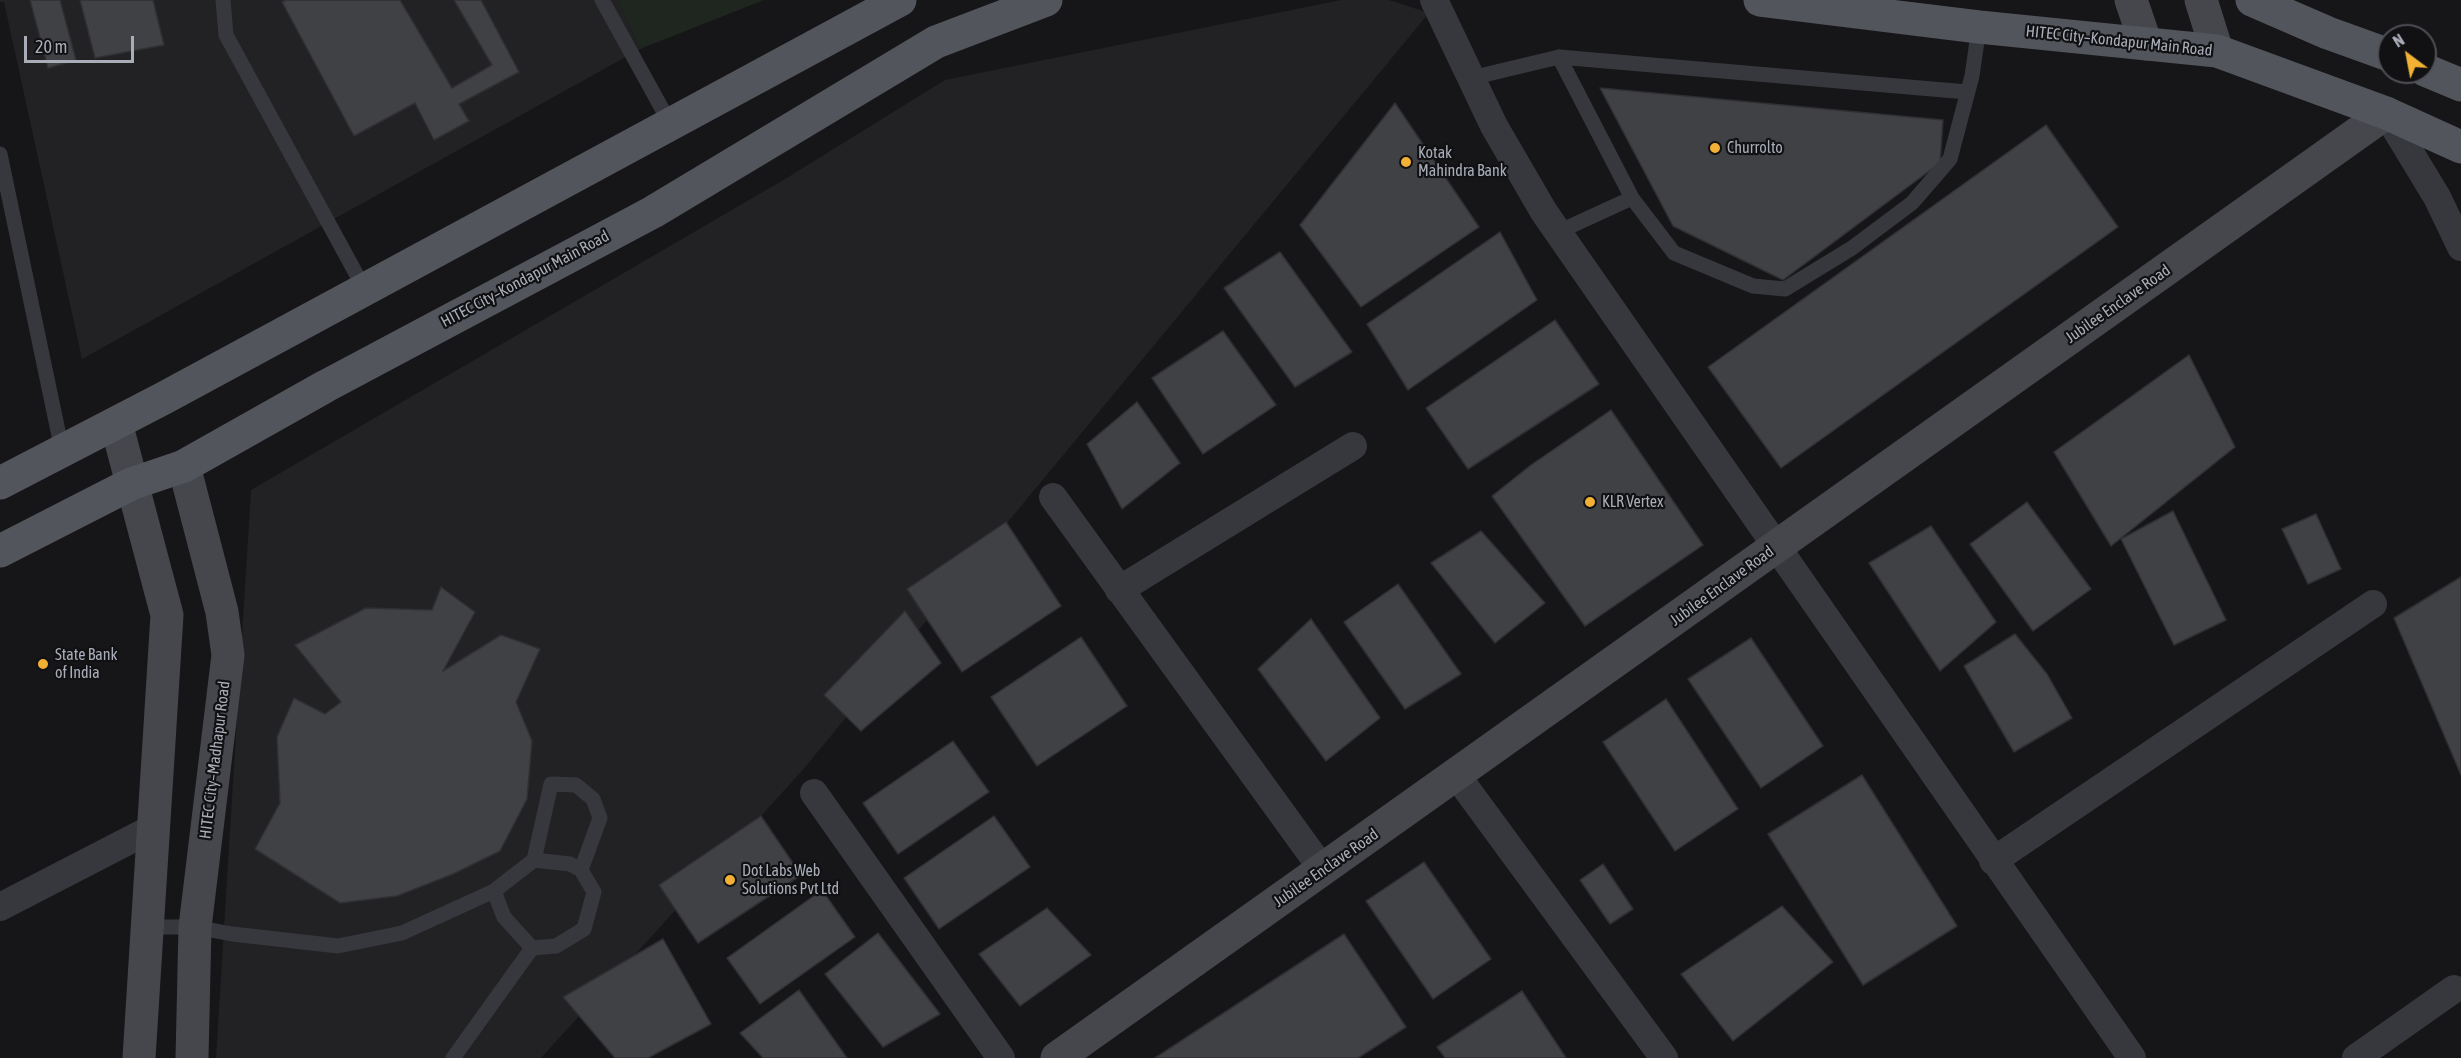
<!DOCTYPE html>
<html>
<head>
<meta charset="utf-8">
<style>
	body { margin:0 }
	#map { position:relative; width:2461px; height:1058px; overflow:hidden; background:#161618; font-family:"Asap Condensed",sans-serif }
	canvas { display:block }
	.north { position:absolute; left:2377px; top:24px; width:60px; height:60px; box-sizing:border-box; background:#111113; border:2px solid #4d4f55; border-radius:50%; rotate:328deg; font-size:16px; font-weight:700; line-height:24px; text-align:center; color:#a8adb8 }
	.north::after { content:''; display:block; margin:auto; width:21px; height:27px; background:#f2b134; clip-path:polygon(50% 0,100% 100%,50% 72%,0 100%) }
	.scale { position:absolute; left:24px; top:36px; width:110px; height:27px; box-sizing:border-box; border:3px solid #a8adb8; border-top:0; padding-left:8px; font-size:18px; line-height:21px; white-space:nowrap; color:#a8adb8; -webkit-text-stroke:4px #111113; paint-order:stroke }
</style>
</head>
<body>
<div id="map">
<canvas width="2461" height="1058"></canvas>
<div class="north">N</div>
<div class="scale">20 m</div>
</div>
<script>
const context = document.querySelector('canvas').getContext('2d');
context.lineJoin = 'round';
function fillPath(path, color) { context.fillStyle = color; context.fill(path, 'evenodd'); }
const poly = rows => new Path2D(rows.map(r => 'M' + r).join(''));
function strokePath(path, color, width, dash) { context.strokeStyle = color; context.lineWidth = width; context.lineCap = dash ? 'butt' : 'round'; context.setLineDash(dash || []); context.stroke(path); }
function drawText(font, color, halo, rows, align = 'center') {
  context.font = font + ' "Asap Condensed",sans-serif'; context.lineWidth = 4.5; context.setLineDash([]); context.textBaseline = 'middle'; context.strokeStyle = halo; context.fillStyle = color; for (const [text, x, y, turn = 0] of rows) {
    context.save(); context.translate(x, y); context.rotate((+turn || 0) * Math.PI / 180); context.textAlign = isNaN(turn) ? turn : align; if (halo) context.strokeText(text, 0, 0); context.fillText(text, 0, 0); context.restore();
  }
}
const built = poly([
	[0,0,618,0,640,49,82,359,4,2,0,2],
	[1341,0,1389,0,1429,13,801,772,541,1058,216,1058,251,490,785,179,945,80]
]);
const green = poly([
	[618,0,764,0,640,49]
]);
const building = poly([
	[30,0,60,0,76,60,48,68,30,0],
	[80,0,153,0,164,45,95,58,80,0],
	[286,0,400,0,452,88,492,65,454,0,481,0,519,72,459,104,469,121,434,140,415,103,354,136,282,2,286,0],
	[1600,88,1943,120,1940,163,1783,280,1673,226,1600,88],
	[1395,103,1479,227,1361,307,1300,225,1395,103],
	[2046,125,2118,227,1781,468,1708,367,2046,125],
	[1500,232,1537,300,1408,390,1367,324,1500,232],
	[1280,252,1352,352,1295,387,1224,288,1280,252],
	[1555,320,1599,384,1468,469,1426,408,1555,320],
	[1223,331,1276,405,1203,454,1152,378,1223,331],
	[2189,355,2235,447,2111,546,2054,452,2189,355],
	[1137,402,1180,463,1122,509,1087,444,1137,402],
	[1611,410,1703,545,1585,626,1492,496,1531,465,1611,410],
	[2027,502,2091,589,2033,631,1970,544,2027,502],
	[2173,511,2226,620,2174,645,2121,539,2173,511],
	[2316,514,2341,569,2308,584,2282,529,2316,514],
	[1006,522,1061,606,962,672,907,589,1006,522],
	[1931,526,1996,622,1940,671,1869,563,1931,526],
	[1481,531,1545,603,1495,643,1431,563,1481,531],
	[2461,577,2461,775,2394,618,2461,577],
	[1398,584,1461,674,1405,709,1344,622,1398,584],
	[441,587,475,612,443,671,501,635,540,649,516,702,532,741,527,799,500,851,453,874,397,896,340,903,255,849,280,803,277,737,294,698,325,714,341,702,295,645,366,608,432,610,441,587],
	[905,611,941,663,861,731,824,695,905,611],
	[1311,619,1380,718,1326,761,1258,669,1311,619],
	[2015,634,2047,674,2072,718,2014,752,1964,666,2015,634],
	[1081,637,1127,706,1037,766,991,697,1081,637],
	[1751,638,1823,746,1761,788,1688,679,1751,638],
	[1666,699,1738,809,1675,851,1603,742,1666,699],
	[953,741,989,792,898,854,863,803,953,741],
	[1862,775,1957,926,1863,985,1768,834,1862,775],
	[761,816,801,875,698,943,659,885,761,816],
	[994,816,1030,867,939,929,904,878,994,816],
	[1424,862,1491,959,1433,999,1366,901,1424,862],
	[1603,864,1633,909,1610,924,1580,880,1603,864],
	[822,890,855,937,760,1004,727,958,822,890],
	[1782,906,1833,962,1733,1041,1681,974,1782,906],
	[1047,908,1091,955,1020,1006,979,954,1047,908],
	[878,933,940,1014,883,1047,825,974,878,933],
	[1344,934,1406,1027,1358,1058,1155,1058,1344,934],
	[663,939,711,1024,648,1058,615,1058,563,997,663,939],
	[799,990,847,1058,763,1058,740,1033,799,990],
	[1522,991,1566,1058,1445,1058,1437,1047,1522,991]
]);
const lane = poly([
	[223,0,226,35,365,290],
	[602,0,671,125],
	[1559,57,1632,198,1674,253,1753,286,1785,289,1852,248,1912,203,1950,159,1972,76,1979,27],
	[1471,78,1559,57,1967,92],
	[0,154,62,450],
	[1558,232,1632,198],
	[148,927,195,927,232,934,338,946,402,933,494,891,534,860,551,784,576,785,593,799,600,818,581,870],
	[532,948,556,946,584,929,594,892,581,870,570,864,534,860],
	[453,1058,532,948,504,917,494,891]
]);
const street = poly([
	[1434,0,1494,126,1544,212,2132,1058],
	[2386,113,2437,197,2461,247],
	[1053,497,1323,870],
	[1119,590,1353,446],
	[1457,776,1664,1058],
	[814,793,1001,1058],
	[1993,861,2373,604],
	[0,907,153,828],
	[2356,1058,2454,989]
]);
const secondary = poly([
	[2131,0,2146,44],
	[2201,0,2217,51],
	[116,423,167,615,139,1058],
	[184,466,222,612,228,655,195,927,192,1058],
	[1057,1058,2386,113]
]);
const primary = poly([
	[1760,0,1979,27,2217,51,2386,113,2461,147],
	[2252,0,2328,33,2389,55],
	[2425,70,2461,85],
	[0,483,164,398,900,0],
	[0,551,131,484,184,466,326,386,653,212,936,42,1046,0]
]);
const markers = [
	[1715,148,6,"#f2b134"],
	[1406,162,6,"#f2b134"],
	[1590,502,6,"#f2b134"],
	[43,664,6,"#f2b134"],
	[730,880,6,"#f2b134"]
];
const streetNames = [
	["HITEC City–Kondapur Main Road",2119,41,6],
	["HITEC City–Kondapur Main Road",525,279,-28],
	["Jubilee Enclave Road",2118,304,-35],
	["Jubilee Enclave Road",1722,586,-36],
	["HITEC City–Madhapur Road",215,760,-83],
	["Jubilee Enclave Road",1326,868,-35]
];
const poiNames = [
	["Churrolto",1727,148],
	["Kotak",1418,153],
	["Mahindra Bank",1418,171],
	["KLR Vertex",1602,502],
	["State Bank",55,655],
	["of India",55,673],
	["Dot Labs Web",742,871],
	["Solutions Pvt Ltd",742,889]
];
fillPath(built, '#222225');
fillPath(green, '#1e261f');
fillPath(building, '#404145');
strokePath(building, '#303034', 1.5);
strokePath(lane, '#37383d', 15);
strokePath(street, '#37383d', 28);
strokePath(secondary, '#45474d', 33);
strokePath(primary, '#53555c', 33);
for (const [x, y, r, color] of markers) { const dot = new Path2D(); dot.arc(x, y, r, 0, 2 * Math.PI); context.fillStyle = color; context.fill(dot); strokePath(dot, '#111113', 2); }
drawText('16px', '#a8adb8', '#111113', streetNames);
drawText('16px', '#a8adb8', '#111113', poiNames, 'left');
</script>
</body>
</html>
